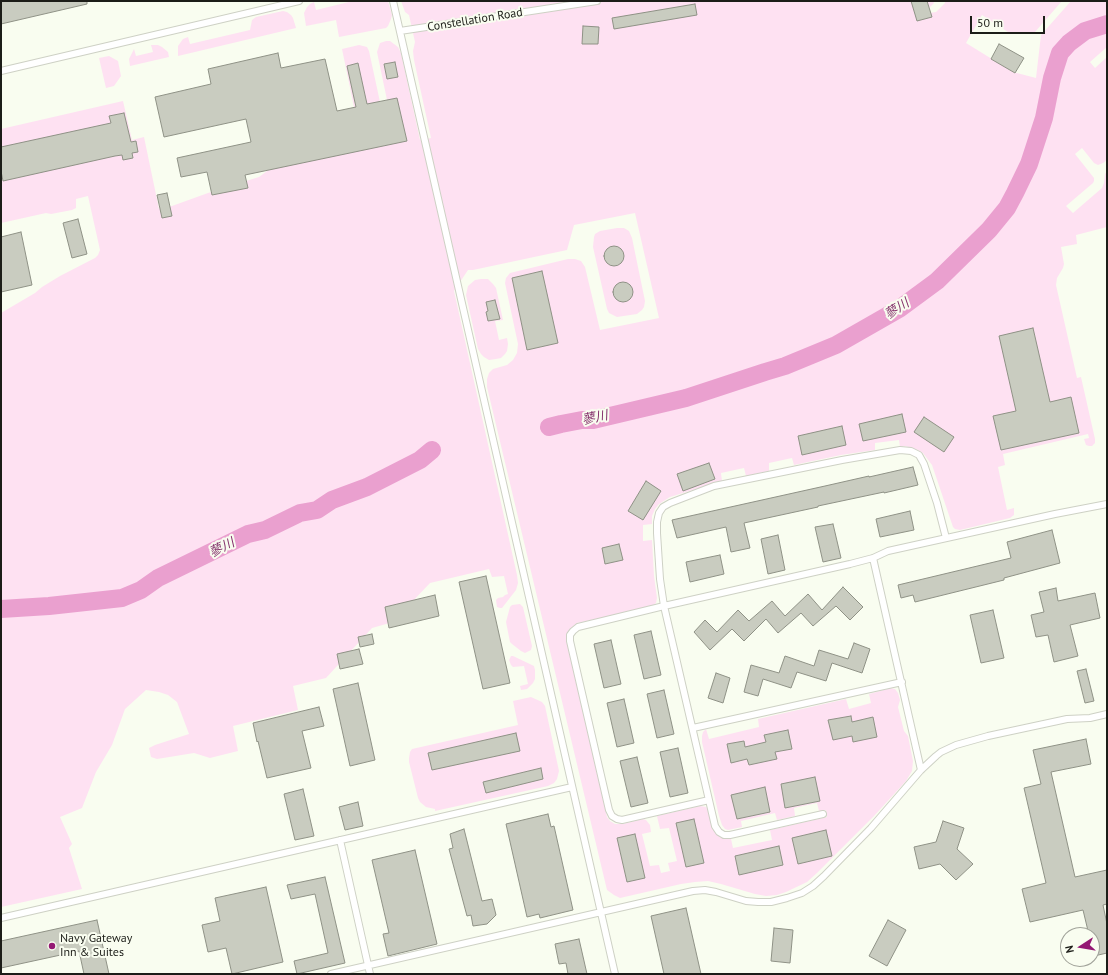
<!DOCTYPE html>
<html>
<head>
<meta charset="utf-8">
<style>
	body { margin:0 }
	#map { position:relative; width:1108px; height:975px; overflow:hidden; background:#f9fdf0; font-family:"PT Sans",sans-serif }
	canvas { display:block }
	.frame { position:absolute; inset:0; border:2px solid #1c1d18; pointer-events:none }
	.north { position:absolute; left:1060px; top:927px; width:40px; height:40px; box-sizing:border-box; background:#f9fdf0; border:1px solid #a1a39a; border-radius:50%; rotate:258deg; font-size:11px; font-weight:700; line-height:16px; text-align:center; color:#1c1d18 }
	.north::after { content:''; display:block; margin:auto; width:14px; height:18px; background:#941974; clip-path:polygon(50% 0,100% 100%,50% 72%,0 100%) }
	.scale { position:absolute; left:970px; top:16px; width:75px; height:18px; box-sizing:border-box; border:2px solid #1c1d18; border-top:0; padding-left:5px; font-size:12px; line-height:14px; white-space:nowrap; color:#1c1d18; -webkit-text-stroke:3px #f9fdf0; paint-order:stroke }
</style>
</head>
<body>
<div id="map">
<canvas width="1108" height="975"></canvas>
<div class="frame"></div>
<div class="north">N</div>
<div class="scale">50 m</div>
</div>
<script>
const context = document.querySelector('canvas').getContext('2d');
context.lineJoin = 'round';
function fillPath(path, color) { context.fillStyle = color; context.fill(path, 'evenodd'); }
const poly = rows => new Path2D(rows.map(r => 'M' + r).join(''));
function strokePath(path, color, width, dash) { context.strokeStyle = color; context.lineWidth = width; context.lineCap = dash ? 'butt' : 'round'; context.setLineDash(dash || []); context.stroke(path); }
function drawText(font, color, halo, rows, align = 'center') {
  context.font = font + ' "PT Sans","Noto Sans JP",sans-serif'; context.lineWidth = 4; context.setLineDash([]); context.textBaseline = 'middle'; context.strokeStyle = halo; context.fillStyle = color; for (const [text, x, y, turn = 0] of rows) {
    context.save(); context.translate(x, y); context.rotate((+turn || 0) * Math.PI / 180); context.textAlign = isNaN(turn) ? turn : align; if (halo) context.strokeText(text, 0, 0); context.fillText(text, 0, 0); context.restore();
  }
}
const green = poly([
	[353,1,388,1,392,15,391,19,388,26,386,28,339,37,336,20,306,26,304,13,307,7,310,4,314,2,316,10],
	[401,1,933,1,934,3,928,9,929,13,936,12,945,3,945,1,1062,1,1035,32,1011,34,982,15,966,43,1013,72,1036,78,1041,35,1071,1,1107,1,1107,47,1090,62,1095,68,1107,57,1107,160,1103,163,1098,165,1094,163,1082,148,1075,154,1094,178,1094,181,1093,183,1066,206,1073,213,1102,188,1104,183,1105,174,1107,171,1107,227,1076,235,1077,244,1061,247,1064,264,1063,268,1057,278,1056,285,1077,378,1081,377,1095,439,1095,443,1092,446,1089,446,1086,445,1084,439,1089,438,1088,434,1003,454,1005,465,998,467,1007,510,1014,508,1014,515,1010,518,960,530,955,529,953,527,932,465,923,453,918,450,905,446,900,447,899,440,875,443,875,450,841,455,794,465,792,458,769,463,769,471,746,476,744,468,721,473,722,481,670,497,659,504,655,509,652,516,652,524,643,525,643,541,652,540,654,576,657,598,656,603,650,608,577,623,568,632,566,639,607,817,610,821,615,824,623,824,643,819,646,820,650,825,651,832,642,834,650,866,659,865,661,873,670,871,668,863,677,861,669,828,660,829,657,816,700,806,706,807,709,811,714,831,717,835,721,838,731,839,733,848,772,840,770,830,827,817,826,810,819,811,817,803,794,808,795,816,777,820,775,813,741,821,742,827,728,830,725,829,722,825,719,816,702,742,702,736,703,732,706,729,709,739,759,727,758,719,846,699,849,709,871,703,869,694,891,688,895,689,898,693,900,700,898,707,904,731,908,736,913,761,912,771,906,781,874,816,817,873,807,882,786,892,777,895,766,896,755,894,721,884,708,881,695,882,681,884,620,898,614,895,607,890,487,387,487,379,489,373,493,369,507,365,513,360,517,353,518,344,505,283,506,278,510,273,568,259,575,259,581,261,585,267,600,330,659,318,635,213,574,225,567,250,473,270,468,270,454,291,517,575,518,583,516,590,502,608,500,608,497,607,496,600,498,598,503,597,505,595,508,594,504,576,492,577,489,569,430,583,393,622,372,628,326,678,293,686,298,710,233,726,238,751,210,758,194,753,157,759,151,757,149,748,155,745,189,734,177,702,168,695,159,692,146,690,125,709,112,745,96,772,82,808,60,817,72,844,69,848,82,889,1,907,1,313,35,293,42,287,60,276,95,258,98,255,100,250,88,196,76,199,76,208,72,210,51,214,46,213,1,223,1,184,2,184,1,177,1,129,123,101,132,140,144,137,159,209,172,206,208,193,259,177,354,107,342,49,359,45,367,47,369,51,380,102,387,100,377,52,380,43,386,41,390,41,398,47,401,53,420,140,431,138,414,60,413,51,415,42,409,15,405,12],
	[283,11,287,12,291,15,293,18,296,28,178,56,178,46,183,39,188,37,190,44,250,30,252,20,256,17],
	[151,45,158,45,162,47,168,52,169,57,130,66,129,59,134,49,136,56,153,52],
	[109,56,118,61,121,76,114,86,106,88,99,58],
	[617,228,624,228,629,231,632,238,645,301,644,307,642,310,637,314,617,317,609,313,607,309,593,247,594,237,595,234,600,231],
	[481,279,488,279,493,284,496,288,503,320,495,321,499,340,507,338,508,344,507,351,505,354,501,358,496,359,489,360,484,357,481,354,478,349,466,295,468,286,475,280],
	[520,604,523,607,532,646,531,650,525,653,521,651,512,644,510,642,506,622,510,607,512,605],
	[511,656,513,656,534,666,535,670,535,679,533,683,527,689,521,690,520,686,528,684,524,666,513,667,511,665,509,660],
	[531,697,542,702,545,706,559,771,557,779,554,783,548,786,435,811,435,809,426,807,420,802,418,798,409,762,409,758,410,752,412,749,518,725,513,701]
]);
const river = poly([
	[549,427,561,424,582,420,593,420,686,398,765,372,785,366,836,345,899,309,937,281,989,230,1007,208,1015,193,1029,164,1044,118,1052,78,1060,53,1069,43,1085,31,1107,24],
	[1,609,49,606,122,598,141,590,158,578,248,534,265,530,300,513,317,510,332,500,367,487,420,460,432,450]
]);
const building = poly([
	[1,1,87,1,87,4,1,24,1,1],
	[911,1,927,1,932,17,917,21,911,1],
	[695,4,697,15,614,29,612,18,695,4],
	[583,26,599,27,598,44,582,44,583,26],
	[999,44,1024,58,1015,73,991,59,999,44],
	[278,53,281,68,325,59,337,111,356,107,347,66,358,63,367,104,397,98,407,141,245,175,248,188,212,195,207,172,181,177,177,158,251,142,246,119,164,137,155,97,211,84,208,69,278,53],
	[395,62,398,77,387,79,384,64,395,62],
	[124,113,131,142,136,141,138,152,132,153,133,158,123,160,122,155,115,156,3,181,1,171,1,147,111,123,109,116,124,113],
	[167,193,172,216,162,218,157,195,167,193],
	[78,219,87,254,72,258,63,223,78,219],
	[21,232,32,285,1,292,1,237,21,232],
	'604 256a10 10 0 1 1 20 0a10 10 0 1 1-20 0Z',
	[542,271,558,343,527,350,512,278,542,271],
	'613 292a10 10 0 1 1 20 0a10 10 0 1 1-20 0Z',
	[495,300,500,319,488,321,486,312,488,311,486,302,495,300],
	[1033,328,1050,402,1071,397,1079,433,1001,450,993,416,1016,411,999,336,1033,328],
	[902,414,906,432,863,441,859,424,902,414],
	[924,417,954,437,944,452,914,432,924,417],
	[842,426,846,445,802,455,798,436,842,426],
	[709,463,715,479,683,491,677,474,709,463],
	[913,467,918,485,884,493,884,492,818,506,818,507,744,523,750,548,731,552,726,527,677,538,672,520,825,486,869,476,869,477,913,467],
	[646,481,661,491,643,520,628,511,646,481],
	[910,511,914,530,880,537,876,519,910,511],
	[833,524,841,558,823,562,815,527,833,524],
	[1052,530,1060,563,1004,578,1004,580,915,602,913,595,901,598,898,585,1011,558,1007,542,1052,530],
	[778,535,785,570,768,574,761,539,778,535],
	[619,544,623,560,605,564,602,548,619,544],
	[720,555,724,574,690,582,686,562,720,555],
	[486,576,510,683,483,689,459,582,486,576],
	[843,587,863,607,850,620,836,606,813,626,801,613,778,633,766,619,744,641,732,629,710,650,694,632,705,620,717,632,738,610,749,621,772,601,785,616,808,594,822,610,843,587],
	[1056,588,1058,601,1095,593,1100,618,1070,625,1078,656,1054,662,1048,635,1036,637,1031,615,1044,612,1039,592,1056,588],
	[435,595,439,616,389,628,385,607,435,595],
	[993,610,1004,658,981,663,970,615,993,610],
	[651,631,661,675,644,679,634,635,651,631],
	[372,634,374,644,360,647,358,637,372,634],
	[611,640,621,684,604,688,594,644,611,640],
	[854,643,870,649,862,673,832,663,826,681,797,672,791,688,763,679,758,696,744,692,751,665,779,673,785,656,814,666,819,650,848,659,854,643],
	[359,649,363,664,340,669,337,654,359,649],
	[1086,669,1094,701,1085,703,1077,671,1086,669],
	[716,673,730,678,723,703,708,698,716,673],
	[358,683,375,760,350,766,333,689,358,683],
	[664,690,674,734,657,738,647,694,664,690],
	[624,699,634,743,617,747,607,703,624,699],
	[319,707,324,726,302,731,311,768,267,778,258,741,257,742,253,723,319,707],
	[851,716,852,722,873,717,877,737,853,742,852,736,833,740,828,720,851,716],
	[788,730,792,749,775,752,777,759,749,765,747,759,731,763,727,744,744,741,745,747,766,742,764,735,788,730],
	[516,733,520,751,432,770,428,753,516,733],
	[1086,739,1091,764,1051,772,1075,877,1107,870,1107,904,1103,905,1107,924,1107,953,1094,956,1092,946,1092,935,1089,935,1083,910,1030,922,1022,889,1046,883,1024,788,1041,784,1033,750,1086,739],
	[678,748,688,793,670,797,660,752,678,748],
	[637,757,648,803,631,807,620,761,637,757],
	[541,768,543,779,486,793,483,782,541,768],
	[815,777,820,801,785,808,781,784,815,777],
	[765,787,770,812,737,819,731,795,765,787],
	[303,789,314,836,295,840,284,794,303,789],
	[358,802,363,826,345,830,339,807,358,802],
	[548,814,551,827,554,826,573,910,540,918,539,914,527,917,506,824,548,814],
	[694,819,704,863,686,867,676,823,694,819],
	[943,821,964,828,957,849,973,864,956,880,940,864,919,869,914,847,936,842,943,821],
	[464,829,482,901,492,899,496,915,487,924,473,926,471,915,467,916,449,849,453,848,450,834,464,829],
	[826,830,832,856,798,864,792,838,826,830],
	[635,834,645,878,627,882,617,838,635,834],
	[779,846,783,865,739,875,735,856,779,846],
	[415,850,437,944,388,956,383,934,389,933,372,860,415,850],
	[325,877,345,963,297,974,294,961,328,953,315,894,291,899,287,885,325,877],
	[266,887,283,962,232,974,226,948,208,952,202,925,220,921,215,898,266,887],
	[686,908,701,974,664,974,651,916,686,908],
	[97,920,109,974,84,974,79,951,1,968,1,941,97,920],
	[888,920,906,930,887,966,869,956,888,920],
	[774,928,793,930,790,963,771,961,774,928],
	[579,939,587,974,568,974,566,963,559,964,555,944,579,939]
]);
const lane = poly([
	[393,1,615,974],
	[400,31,597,1],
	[1,71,299,1],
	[873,558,921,770],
	[693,728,902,682],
	[709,800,622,820,617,819,612,816,609,810,570,641,570,635,573,631,578,627,664,606,850,564,873,558,888,551,1055,514,1107,504],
	[823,814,730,835,724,835,719,832,715,826,664,606,660,579,657,533,657,522,659,513,663,507,670,503,714,486,842,460,900,450,911,451,919,455,924,464,937,503,946,538],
	[340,840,370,974],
	[1,918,572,787],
	[331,974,693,891,705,890,716,892,746,901,758,902,771,902,787,898,802,893,813,886,824,876,871,828,921,770,936,756,941,752,956,745,988,736,1067,719,1090,718,1107,714]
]);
const markers = [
	[52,946,4,"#941974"]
];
const streetNames = [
	["Constellation Road",475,20,-9]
];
const poiNames = [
	["Navy Gateway",60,939],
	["Inn & Suites",60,953]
];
const waterNames = [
	["蓼川",897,309,-33],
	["蓼川",595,418,-12],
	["蓼川",222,548,-27]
];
fillPath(green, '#fee1f2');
strokePath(river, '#eaa0cf', 18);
fillPath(building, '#c9ccc0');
strokePath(building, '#8f9286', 1);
strokePath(lane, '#ced1c5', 8);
strokePath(lane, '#fff', 6);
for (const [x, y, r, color] of markers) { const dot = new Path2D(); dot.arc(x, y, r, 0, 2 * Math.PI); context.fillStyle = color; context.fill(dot); strokePath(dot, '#f9fdf0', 1.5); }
drawText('12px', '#1c1d18', '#f9fdf0', streetNames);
drawText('12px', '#1c1d18', '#f9fdf0', poiNames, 'left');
drawText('italic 13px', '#832f6a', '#f9fdf0', waterNames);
</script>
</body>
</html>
